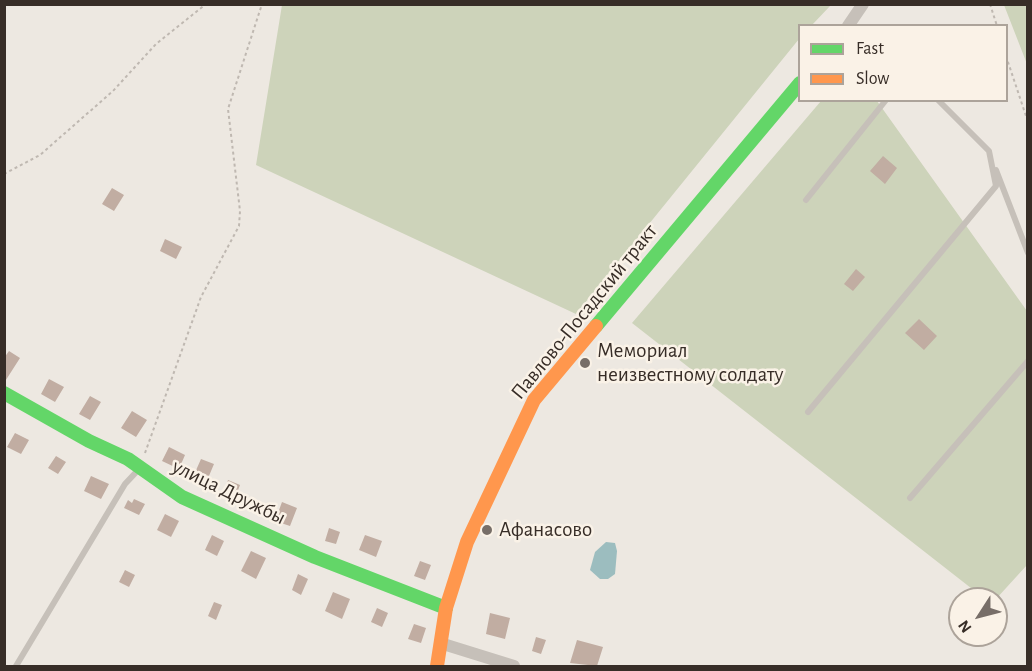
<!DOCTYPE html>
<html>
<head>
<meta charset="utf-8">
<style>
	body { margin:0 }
	#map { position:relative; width:1032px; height:671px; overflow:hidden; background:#ede8e1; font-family:"Alegreya Sans",sans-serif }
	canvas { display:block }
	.frame { position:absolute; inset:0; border:6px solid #372d27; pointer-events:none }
	.legend { position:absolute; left:798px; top:24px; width:210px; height:78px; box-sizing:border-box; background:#faf2e7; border:2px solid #aca39a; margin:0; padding:8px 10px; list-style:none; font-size:18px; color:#372d27 }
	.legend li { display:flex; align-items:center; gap:12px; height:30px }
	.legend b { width:30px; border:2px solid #aca39a }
	.north { position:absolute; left:948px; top:587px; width:60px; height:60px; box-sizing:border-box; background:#faf2e7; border:2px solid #aca39a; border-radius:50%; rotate:234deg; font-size:16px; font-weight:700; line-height:24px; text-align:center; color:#372d27 }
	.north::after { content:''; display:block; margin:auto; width:21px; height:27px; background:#776e68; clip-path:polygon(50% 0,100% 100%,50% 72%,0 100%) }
</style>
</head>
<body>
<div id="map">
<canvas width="1032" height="671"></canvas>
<div class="frame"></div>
<ul class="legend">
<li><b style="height:8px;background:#63d668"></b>Fast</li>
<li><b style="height:8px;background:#ff974d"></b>Slow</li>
</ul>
<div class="north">N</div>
</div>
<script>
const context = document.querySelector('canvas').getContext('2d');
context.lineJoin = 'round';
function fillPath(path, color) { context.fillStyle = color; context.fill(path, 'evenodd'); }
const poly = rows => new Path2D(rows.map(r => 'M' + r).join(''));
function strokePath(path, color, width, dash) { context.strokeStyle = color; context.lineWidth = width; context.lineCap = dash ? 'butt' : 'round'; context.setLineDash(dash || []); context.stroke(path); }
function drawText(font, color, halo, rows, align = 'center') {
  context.font = font + ' "Alegreya Sans",sans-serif'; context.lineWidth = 5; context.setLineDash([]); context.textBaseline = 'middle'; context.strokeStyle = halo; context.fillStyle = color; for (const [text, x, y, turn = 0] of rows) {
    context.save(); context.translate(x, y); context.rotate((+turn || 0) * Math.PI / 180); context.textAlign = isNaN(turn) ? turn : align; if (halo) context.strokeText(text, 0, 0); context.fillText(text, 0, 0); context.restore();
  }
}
const green = poly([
	[282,5,282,4,831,5,812,25,800,26,799,39,576,314,256,165],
	[1004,5,1027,5,1027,64],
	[821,101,877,101,1027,311,1027,565,996,599,985,599,632,323]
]);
const water = poly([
	[606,542,615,543,617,551,615,574,608,579,600,579,590,570,595,552]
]);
const building = poly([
	[883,156,897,168,885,184,870,171],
	[112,188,124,195,114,211,102,204],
	[165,239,182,247,176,259,160,251],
	[856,269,865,277,853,291,844,284],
	[919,319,937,336,924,350,905,333],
	[9,351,20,358,4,383,4,358],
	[49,379,64,387,55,402,41,394],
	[90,396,101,402,90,420,79,414],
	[132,411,147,420,136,437,121,428],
	[15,433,29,440,21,454,7,447],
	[169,447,185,455,179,469,162,461],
	[56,456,66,462,58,474,48,468],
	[201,459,214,464,206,483,193,477],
	[91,476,109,484,101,499,84,491],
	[228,480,240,485,235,498,223,494],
	[134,499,145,504,139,515,124,508,128,500,132,503],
	[282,502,297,508,290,526,275,521],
	[165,514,179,521,171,537,157,530],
	[329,528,340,532,336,544,325,541],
	[212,535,224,541,217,556,205,550],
	[365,535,382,541,376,557,359,550],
	[251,551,266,558,256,579,241,571],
	[420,561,431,565,425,580,414,576],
	[125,570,135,575,129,587,119,582],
	[298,574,308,579,301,595,292,590],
	[333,592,350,599,342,619,325,611],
	[214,602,222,605,216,620,208,616],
	[377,608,388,613,382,627,371,622],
	[490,613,510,618,505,639,486,634],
	[414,624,426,628,421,643,408,639],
	[536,637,546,640,541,654,532,651],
	[577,640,603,647,597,666,570,663]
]);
const path = poly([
	[990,4,997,26],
	[1006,56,1028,122],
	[4,174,40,155,113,91,156,44,206,4],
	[145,453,201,297,239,226,240,211,228,109,262,4]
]);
const lane = poly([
	[996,170,1028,253],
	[806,200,886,100],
	[808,412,996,186,989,151,938,100],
	[910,498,1028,361],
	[16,666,125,484,140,468]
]);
const street = poly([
	[848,26,863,4],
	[440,643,514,666]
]);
const fast = poly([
	[596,326,800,83],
	[4,393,89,441,128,459,182,497,315,557,446,608]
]);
const slow = poly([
	[437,666,446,608,467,542,534,400,596,326]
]);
const markers = [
	[585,363,6,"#776e68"],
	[487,530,6,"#776e68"]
];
const streetNames = [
	["Павлово-Посадский тракт",584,312,-51],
	["улица Дружбы",229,492,26]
];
const poiNames = [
	["Мемориал",597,351],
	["неизвестному солдату",597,375],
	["Афанасово",499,530]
];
fillPath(green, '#cdd3ba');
fillPath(water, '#9cbdbf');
fillPath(building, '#c1ada2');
strokePath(path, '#bfb8b1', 2, [3, 3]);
strokePath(lane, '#c6c0b9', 6);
strokePath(street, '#c6c0b9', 12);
strokePath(fast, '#63d668', 14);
strokePath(slow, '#ff974d', 14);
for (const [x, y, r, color] of markers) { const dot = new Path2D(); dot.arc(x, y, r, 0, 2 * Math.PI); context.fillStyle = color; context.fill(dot); strokePath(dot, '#faf2e7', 2); }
drawText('21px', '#372d27', '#faf2e7', streetNames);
drawText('21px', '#372d27', '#faf2e7', poiNames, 'left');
</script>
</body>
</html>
